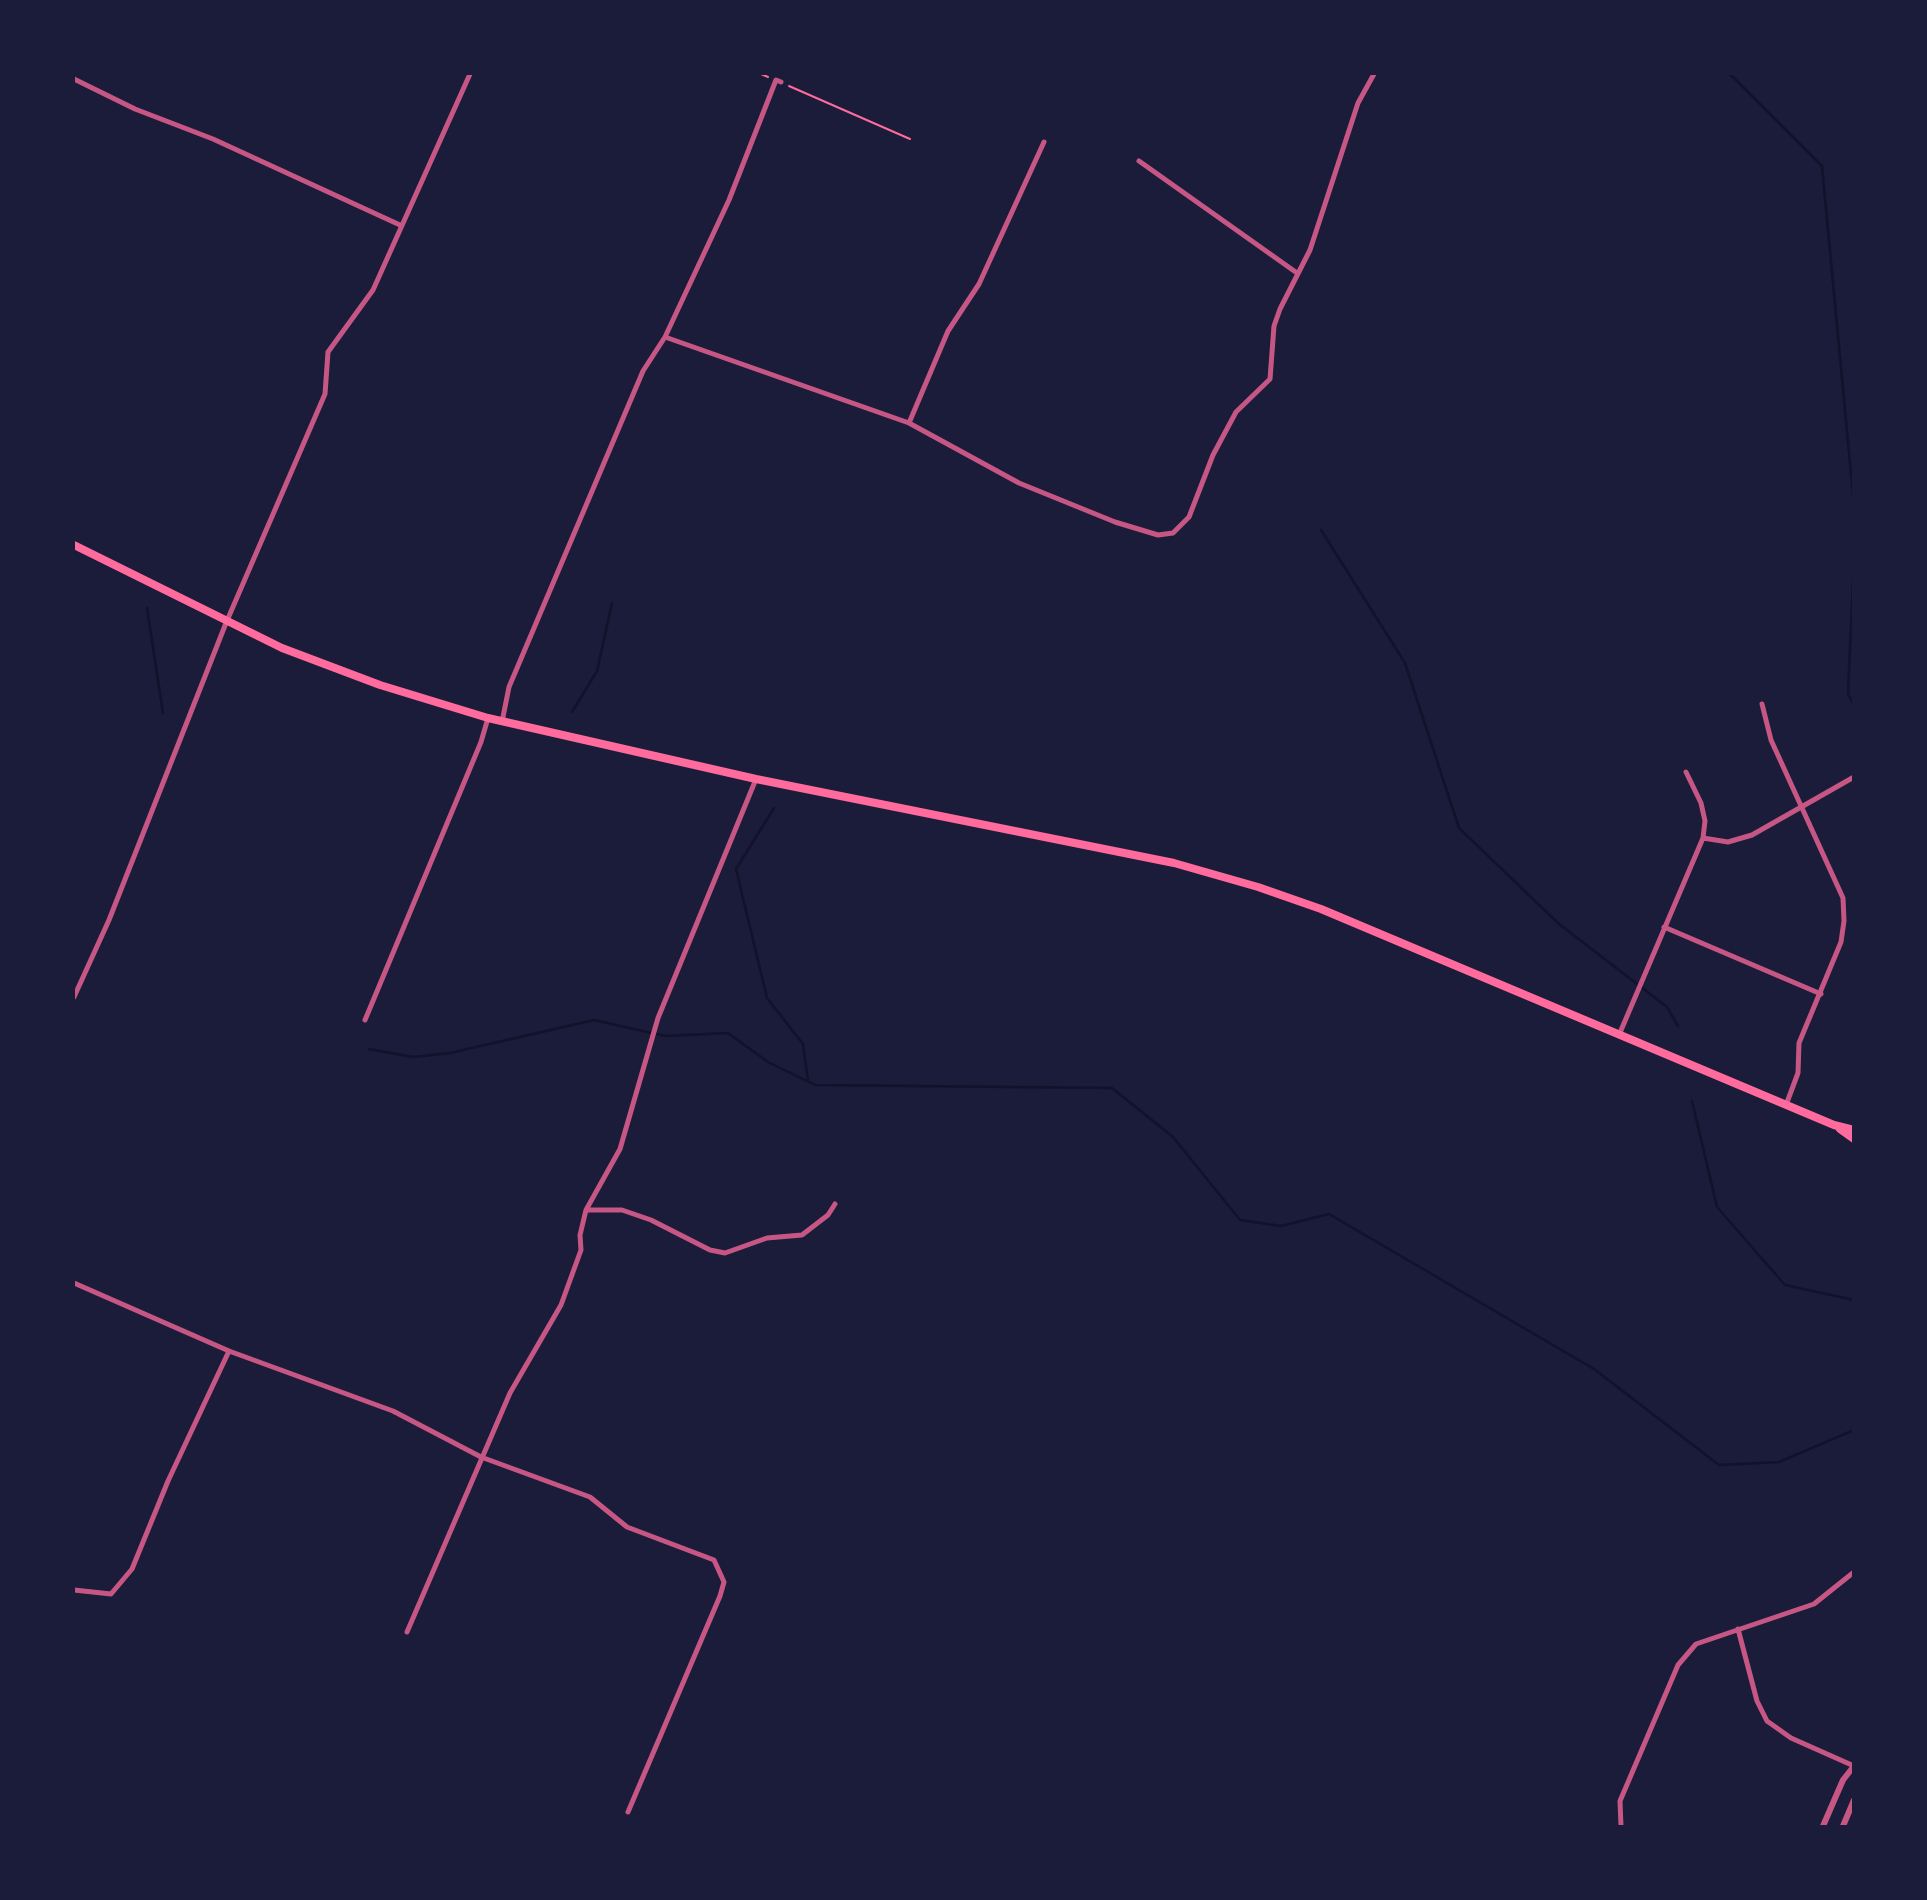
<!DOCTYPE html>
<html>
<head>
<meta charset="utf-8">
<style>
	body { margin:0 }
	#map { position:relative; width:1927px; height:1900px; overflow:hidden; background:#1b1b3a; font-family:"Exo 2",sans-serif }
	canvas { display:block }
	.frame { position:absolute; inset:0; border:75px solid #1b1b3a; pointer-events:none }
</style>
</head>
<body>
<div id="map">
<canvas width="1927" height="1900"></canvas>
<div class="frame"></div>
</div>
<script>
const context = document.querySelector('canvas').getContext('2d');
context.lineJoin = 'round';
const poly = rows => new Path2D(rows.map(r => 'M' + r).join(''));
function strokePath(path, color, width, dash) { context.strokeStyle = color; context.lineWidth = width; context.lineCap = dash ? 'butt' : 'round'; context.setLineDash(dash || []); context.stroke(path); }
const stream = poly([
	[1730,74,1822,166,1854,506],
	[1321,530,1405,663,1459,828,1559,924,1667,1007,1678,1026],
	[1854,557,1848,694,1854,706],
	[147,608,163,713],
	[572,712,597,671,612,603],
	[774,808,736,869,767,998,803,1044,808,1081],
	[369,1049,413,1057,450,1053,594,1020,665,1036,728,1033,768,1062,815,1085,1112,1088,1173,1137,1240,1220,1281,1226,1329,1214,1594,1369,1719,1465,1779,1462,1854,1430],
	[1692,1101,1717,1207,1785,1285,1854,1300]
]);
const path = poly([
	[761,74,768,77],
	[789,86,910,139]
]);
const minor = poly([
	[74,79,135,109,213,139,400,225],
	[1139,161,1297,273],
	[665,337,909,423,1019,483,1115,522,1158,535,1173,533,1189,517,1213,455,1236,412,1270,379,1274,326,1280,309,1310,250,1358,103,1374,74],
	[909,423,948,331,979,284,1044,142],
	[1762,704,1771,740,1843,898,1844,921,1841,942,1799,1043,1798,1073,1786,1105],
	[502,722,509,687,643,371,665,337,729,200,776,80,781,82],
	[1703,838,1728,842,1752,835,1854,777],
	[1664,927,1821,994],
	[74,997,109,920,226,623,325,394,328,352,373,290,470,74],
	[365,1020,481,742,488,718],
	[1619,1035,1703,838,1705,821,1701,803,1686,772],
	[586,1210,622,1210,651,1220,710,1250,725,1253,767,1238,802,1235,828,1215,835,1204],
	[74,1283,229,1351,393,1411,481,1457,590,1497,627,1527,714,1560,724,1582,720,1596,628,1812],
	[74,1590,111,1594,132,1569,168,1481,229,1351],
	[1738,1629,1757,1701,1767,1721,1791,1738,1854,1766],
	[407,1632,510,1393,561,1305,581,1250,580,1235,586,1210,620,1149,658,1018,756,779],
	[1621,1826,1620,1801,1678,1665,1696,1644,1814,1604,1854,1572]
]);
const tertiary = poly([
	[1823,1826,1843,1780,1854,1766],
	[1843,1826,1854,1800]
]);
const primary = poly([
	[74,545,282,648,380,685,488,718,756,779,1174,863,1258,887,1321,909,1834,1125,1854,1130],
	[1840,1129,1854,1139]
]);
strokePath(stream, '#12122b', 2.5);
strokePath(path, '#ff6b9d', 2);
strokePath(minor, '#c65784', 5);
strokePath(tertiary, '#c65784', 6);
strokePath(primary, '#ff6b9d', 8);
</script>
</body>
</html>
